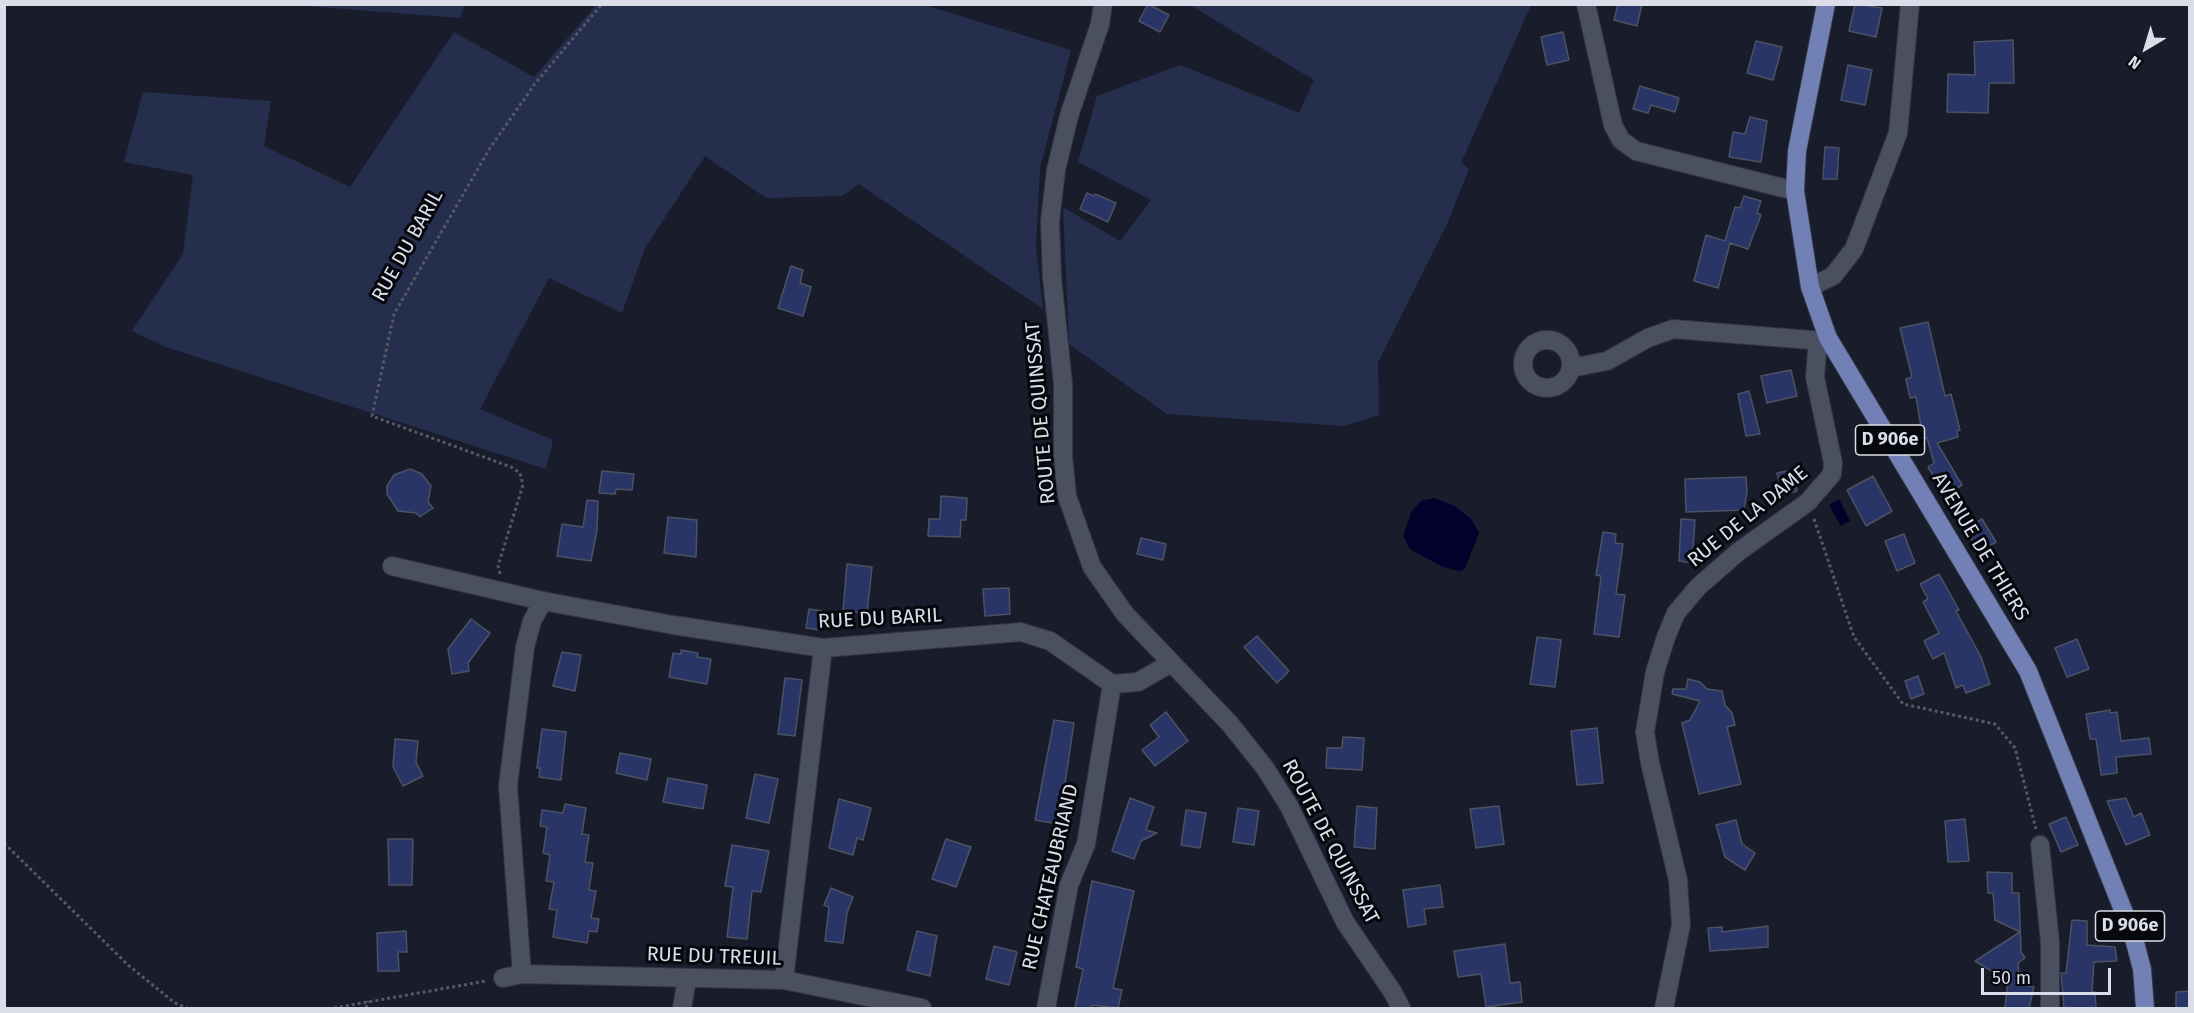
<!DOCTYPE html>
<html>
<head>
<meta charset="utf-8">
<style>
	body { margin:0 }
	#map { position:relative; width:2194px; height:1013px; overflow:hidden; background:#191d2b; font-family:"Fira Sans",sans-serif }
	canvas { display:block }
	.frame { position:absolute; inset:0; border:6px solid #dbdee9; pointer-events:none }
	.north { position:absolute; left:2116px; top:18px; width:60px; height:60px; -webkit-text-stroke:4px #06080e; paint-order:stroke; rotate:218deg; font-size:16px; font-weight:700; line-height:24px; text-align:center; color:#dbdee9 }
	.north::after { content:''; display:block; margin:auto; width:21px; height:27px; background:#dbdee9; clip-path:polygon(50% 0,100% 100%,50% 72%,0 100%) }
	.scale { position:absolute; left:1981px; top:968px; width:130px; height:27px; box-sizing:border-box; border:3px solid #dbdee9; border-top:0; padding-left:8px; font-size:18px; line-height:21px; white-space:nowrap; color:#dbdee9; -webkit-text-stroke:4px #06080e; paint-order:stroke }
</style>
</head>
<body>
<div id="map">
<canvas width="2194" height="1013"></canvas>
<div class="frame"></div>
<div class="north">N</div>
<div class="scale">50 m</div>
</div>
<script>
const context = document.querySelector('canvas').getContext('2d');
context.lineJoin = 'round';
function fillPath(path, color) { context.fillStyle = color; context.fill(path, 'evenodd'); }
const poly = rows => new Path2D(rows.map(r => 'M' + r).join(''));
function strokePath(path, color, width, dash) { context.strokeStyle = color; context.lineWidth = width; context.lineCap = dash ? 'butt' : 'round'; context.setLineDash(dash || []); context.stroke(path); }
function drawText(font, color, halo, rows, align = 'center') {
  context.font = font + ' "Fira Sans",sans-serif'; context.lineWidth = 6; context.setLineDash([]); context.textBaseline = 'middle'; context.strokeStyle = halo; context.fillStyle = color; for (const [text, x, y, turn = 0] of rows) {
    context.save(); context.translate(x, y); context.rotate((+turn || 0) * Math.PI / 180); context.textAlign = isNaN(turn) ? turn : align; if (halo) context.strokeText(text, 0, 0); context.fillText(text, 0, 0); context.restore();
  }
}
const green = poly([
	[597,4,925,5,1071,50,1040,168,1036,246,1043,309,859,184,842,196,766,198,705,156,645,248,622,313,549,278,480,409,553,440,546,469,166,347,132,331,183,254,193,175,124,162,143,92,271,101,264,146,350,187,454,32,534,77],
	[294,5,465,5,460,18],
	[1190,5,1531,5,1461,163,1469,169,1447,224,1378,363,1379,415,1344,426,1167,414,1069,344,1063,207,1120,241,1151,200,1078,162,1097,96,1180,65,1299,113,1314,80]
]);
const water = poly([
	[1434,498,1455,506,1471,519,1479,533,1465,569,1459,571,1443,567,1410,549,1403,536,1411,512,1421,501],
	[1839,499,1850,521,1841,526,1829,505]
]);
const building = poly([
	[1148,4,1169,15,1160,32,1139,21,1148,4],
	[1618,4,1642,4,1637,26,1614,20,1618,4],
	[1855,4,1882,8,1876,37,1849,31,1855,4],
	[1563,32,1569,60,1547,65,1541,37,1563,32],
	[2013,40,2014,83,1989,83,1988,113,1947,112,1948,74,1975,75,1974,42,2013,40],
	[1756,41,1782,47,1773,80,1747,73,1756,41],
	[1848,65,1872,70,1865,105,1841,100,1848,65],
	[1640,86,1679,98,1675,112,1651,105,1648,113,1633,109,1640,86],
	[1750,117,1767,121,1761,162,1729,157,1733,132,1745,134,1750,117],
	[1825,147,1839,148,1837,179,1823,179,1825,147],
	[1087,193,1094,196,1095,194,1116,203,1108,222,1080,209,1087,193],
	[1744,196,1761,201,1757,213,1761,215,1748,249,1730,243,1718,288,1694,281,1706,235,1725,241,1735,207,1740,208,1744,196],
	[791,266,803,270,800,283,811,287,803,316,778,308,791,266],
	[1928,322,1945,396,1951,394,1960,430,1957,431,1958,437,1937,443,1962,485,1945,496,1928,467,1934,463,1927,438,1923,438,1916,397,1910,398,1906,379,1912,377,1900,328,1928,322],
	[1791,370,1797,396,1767,403,1761,376,1791,370],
	[1749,391,1760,434,1746,436,1738,394,1749,391],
	[410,469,422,474,431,486,428,502,433,508,420,517,416,513,398,511,387,494,387,486,394,475,410,469],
	[1792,470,1797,491,1782,495,1777,473,1792,470],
	[602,471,634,474,632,490,616,489,615,494,599,493,602,471],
	[1873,476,1892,511,1866,526,1847,490,1873,476],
	[1746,477,1747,492,1744,510,1686,512,1685,479,1746,477],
	[941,496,967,498,966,520,961,520,960,537,928,536,929,519,940,519,941,496],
	[587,500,598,501,597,530,591,561,557,556,562,524,583,527,587,500],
	[668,517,697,520,696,557,664,553,668,517],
	[1681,519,1695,520,1692,563,1679,561,1681,519],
	[1982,519,1996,542,1979,552,1966,529,1982,519],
	[1603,532,1616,534,1615,543,1623,544,1616,594,1625,595,1619,637,1594,634,1601,576,1596,575,1603,532],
	[1904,534,1915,563,1897,571,1885,541,1904,534],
	[1141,538,1166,544,1163,560,1137,554,1141,538],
	[847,564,872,567,867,613,843,611,847,564],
	[1939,574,1959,610,1956,611,1981,657,1990,684,1966,693,1963,685,1956,688,1944,653,1933,659,1924,641,1939,633,1923,602,1928,599,1920,584,1939,574],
	[1009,588,1010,614,985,616,983,589,1009,588],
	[809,609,822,611,819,630,806,628,809,609],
	[471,619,490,633,468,663,469,671,452,674,448,649,471,619],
	[1257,636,1289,671,1277,683,1244,647,1257,636],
	[1537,637,1561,640,1555,687,1530,684,1537,637],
	[2077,639,2089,669,2067,677,2055,648,2077,639],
	[681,650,698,653,697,657,711,659,707,684,669,677,673,653,681,654,681,650],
	[562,652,581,655,575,691,553,686,562,652],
	[1918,676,1924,694,1911,699,1905,681,1918,676],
	[785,678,802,680,795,736,778,734,785,678],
	[1688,679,1700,682,1707,689,1722,691,1725,705,1732,713,1735,725,1727,727,1741,784,1699,794,1682,723,1690,720,1700,701,1672,694,1673,689,1686,689,1688,679],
	[2110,710,2110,713,2117,712,2121,741,2149,738,2151,754,2116,757,2117,773,2101,775,2096,739,2090,739,2086,714,2110,710],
	[1166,712,1188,741,1155,766,1142,750,1159,737,1150,725,1166,712],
	[1054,720,1074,723,1065,783,1068,784,1067,793,1058,824,1035,820,1054,720],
	[1597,728,1603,783,1577,785,1571,731,1597,728],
	[542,729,566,732,561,780,539,777,540,768,537,768,542,729],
	[1343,737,1364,738,1362,770,1326,768,1327,748,1342,748,1343,737],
	[395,739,418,741,416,762,423,776,403,786,393,767,395,739],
	[620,753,651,759,647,780,616,773,620,753],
	[755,774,778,779,769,823,746,818,755,774],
	[668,778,707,785,703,809,663,802,668,778],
	[1130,798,1154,807,1146,830,1157,833,1141,841,1134,859,1112,851,1130,798],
	[2126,798,2134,817,2141,813,2150,835,2126,845,2107,801,2126,798],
	[839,799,871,808,863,840,857,838,853,855,829,848,839,799],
	[565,804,586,808,582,834,589,835,585,862,593,863,589,890,596,891,591,918,599,919,597,932,589,931,587,943,553,937,557,910,549,909,554,882,546,881,550,855,543,853,547,827,540,826,542,810,563,813,565,804],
	[1357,806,1377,808,1375,849,1354,847,1357,806],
	[1499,806,1504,844,1476,848,1470,809,1499,806],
	[1238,808,1259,811,1254,845,1233,842,1238,808],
	[1186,810,1206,813,1200,848,1181,845,1186,810],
	[2066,817,2078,845,2061,852,2049,824,2066,817],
	[1965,819,1969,861,1948,862,1945,821,1965,819],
	[1736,820,1742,844,1755,853,1745,870,1725,857,1716,825,1736,820],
	[388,839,413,839,412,885,389,885,388,839],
	[946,839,971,847,956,887,932,879,946,839],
	[732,845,769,851,761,892,752,891,747,939,727,937,733,887,725,886,732,845],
	[1987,872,2012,873,2012,893,2019,893,2021,952,2025,958,2018,963,2020,984,2034,987,2029,1008,2005,1008,2008,981,1975,961,2020,932,1995,920,1993,893,1988,893,1987,872],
	[1092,881,1134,891,1113,988,1122,990,1118,1008,1092,1005,1091,1008,1075,1008,1083,969,1076,967,1092,881],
	[1440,885,1443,907,1424,909,1426,924,1408,927,1403,890,1440,885],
	[831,888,853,897,847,913,843,943,825,941,829,907,824,905,831,888],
	[2072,920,2087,921,2087,945,2115,947,2117,961,2094,962,2092,992,2095,992,2096,1008,2064,1008,2061,973,2066,973,2072,920],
	[1768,926,1768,947,1710,951,1708,928,1722,927,1722,932,1768,926],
	[406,931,407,952,398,952,399,971,378,971,377,933,406,931],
	[917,931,937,936,930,976,907,970,917,931],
	[1505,944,1510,983,1520,982,1522,1002,1486,1007,1481,974,1458,977,1454,951,1505,944],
	[994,946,1017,952,1009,985,986,979,994,946],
	[2190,991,2190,1008,2176,1008,2176,992,2190,991]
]);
const path = poly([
	[1814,519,1854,637,1903,704,1995,724,2015,748,2036,829],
	[500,574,498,566,523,485,520,473,511,467,372,416,394,314,490,148,534,85,602,4],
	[4,843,128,965,175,1003,187,1008],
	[334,1008,486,981],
	[366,1008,368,1001]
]);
const minor = poly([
	[1103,4,1100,24,1069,116,1056,170,1050,221,1052,277,1063,384,1063,456,1067,496,1092,567,1125,614,1230,724,1265,768,1289,806,1345,922,1392,991,1401,1008],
	[1586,4,1613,125,1621,140,1636,151,1795,191],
	[1810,287,1833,276,1854,249,1898,133,1910,4],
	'1523 364a24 24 0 1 1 48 0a24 24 0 1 1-48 0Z',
	[1571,368,1607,361,1648,338,1673,329,1823,341],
	[392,566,543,601,673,625,823,648,1021,632,1050,641,1112,684,1138,682,1171,663],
	[2040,845,2050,942,2050,1008],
	[522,974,508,786,525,647,532,621,543,601],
	[503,978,522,974,784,980,922,1008],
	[784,980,823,648],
	[682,1008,687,979],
	[1046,1008,1069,885,1086,844,1112,684],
	[1664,1008,1681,925,1678,880,1650,763,1645,732,1655,672,1666,637,1676,613,1698,587,1738,552,1808,502,1832,474,1833,463,1815,377,1817,351,1828,338]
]);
const major = poly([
	[1826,4,1797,151,1795,191,1810,287,1828,338,2028,671,2133,935,2142,969,2145,1008]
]);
const shields = [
	[1890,440,69],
	[2130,926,69]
];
const shieldNames = [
	["D 906e",1890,440],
	["D 906e",2130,926]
];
const streetNames = [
	["RUE DU BARIL",408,246,-61],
	["ROUTE DE QUINSSAT",1041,413,-95],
	["RUE DE LA DAME",1748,517,-39],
	["AVENUE DE THIERS",1980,547,59],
	["RUE DU BARIL",880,619,-3],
	["ROUTE DE QUINSSAT",1330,842,62],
	["RUE CHATEAUBRIAND",1051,877,-77],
	["RUE DU TREUIL",714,957,2]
];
fillPath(green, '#252e4d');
fillPath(water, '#03002b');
fillPath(building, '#293567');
strokePath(building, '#4c5263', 1.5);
strokePath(minor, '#343642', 20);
strokePath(major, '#343642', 20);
strokePath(path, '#555966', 3, [3, 3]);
strokePath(minor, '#4b5061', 18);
strokePath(major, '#7181b5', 18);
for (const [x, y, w] of shields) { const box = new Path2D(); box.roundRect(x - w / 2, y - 15, w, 30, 4.5); context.fillStyle = '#06080e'; context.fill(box); strokePath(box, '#dbdee9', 1.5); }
drawText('bold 18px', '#dbdee9', null, shieldNames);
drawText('20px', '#dbdee9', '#06080e', streetNames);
</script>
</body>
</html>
